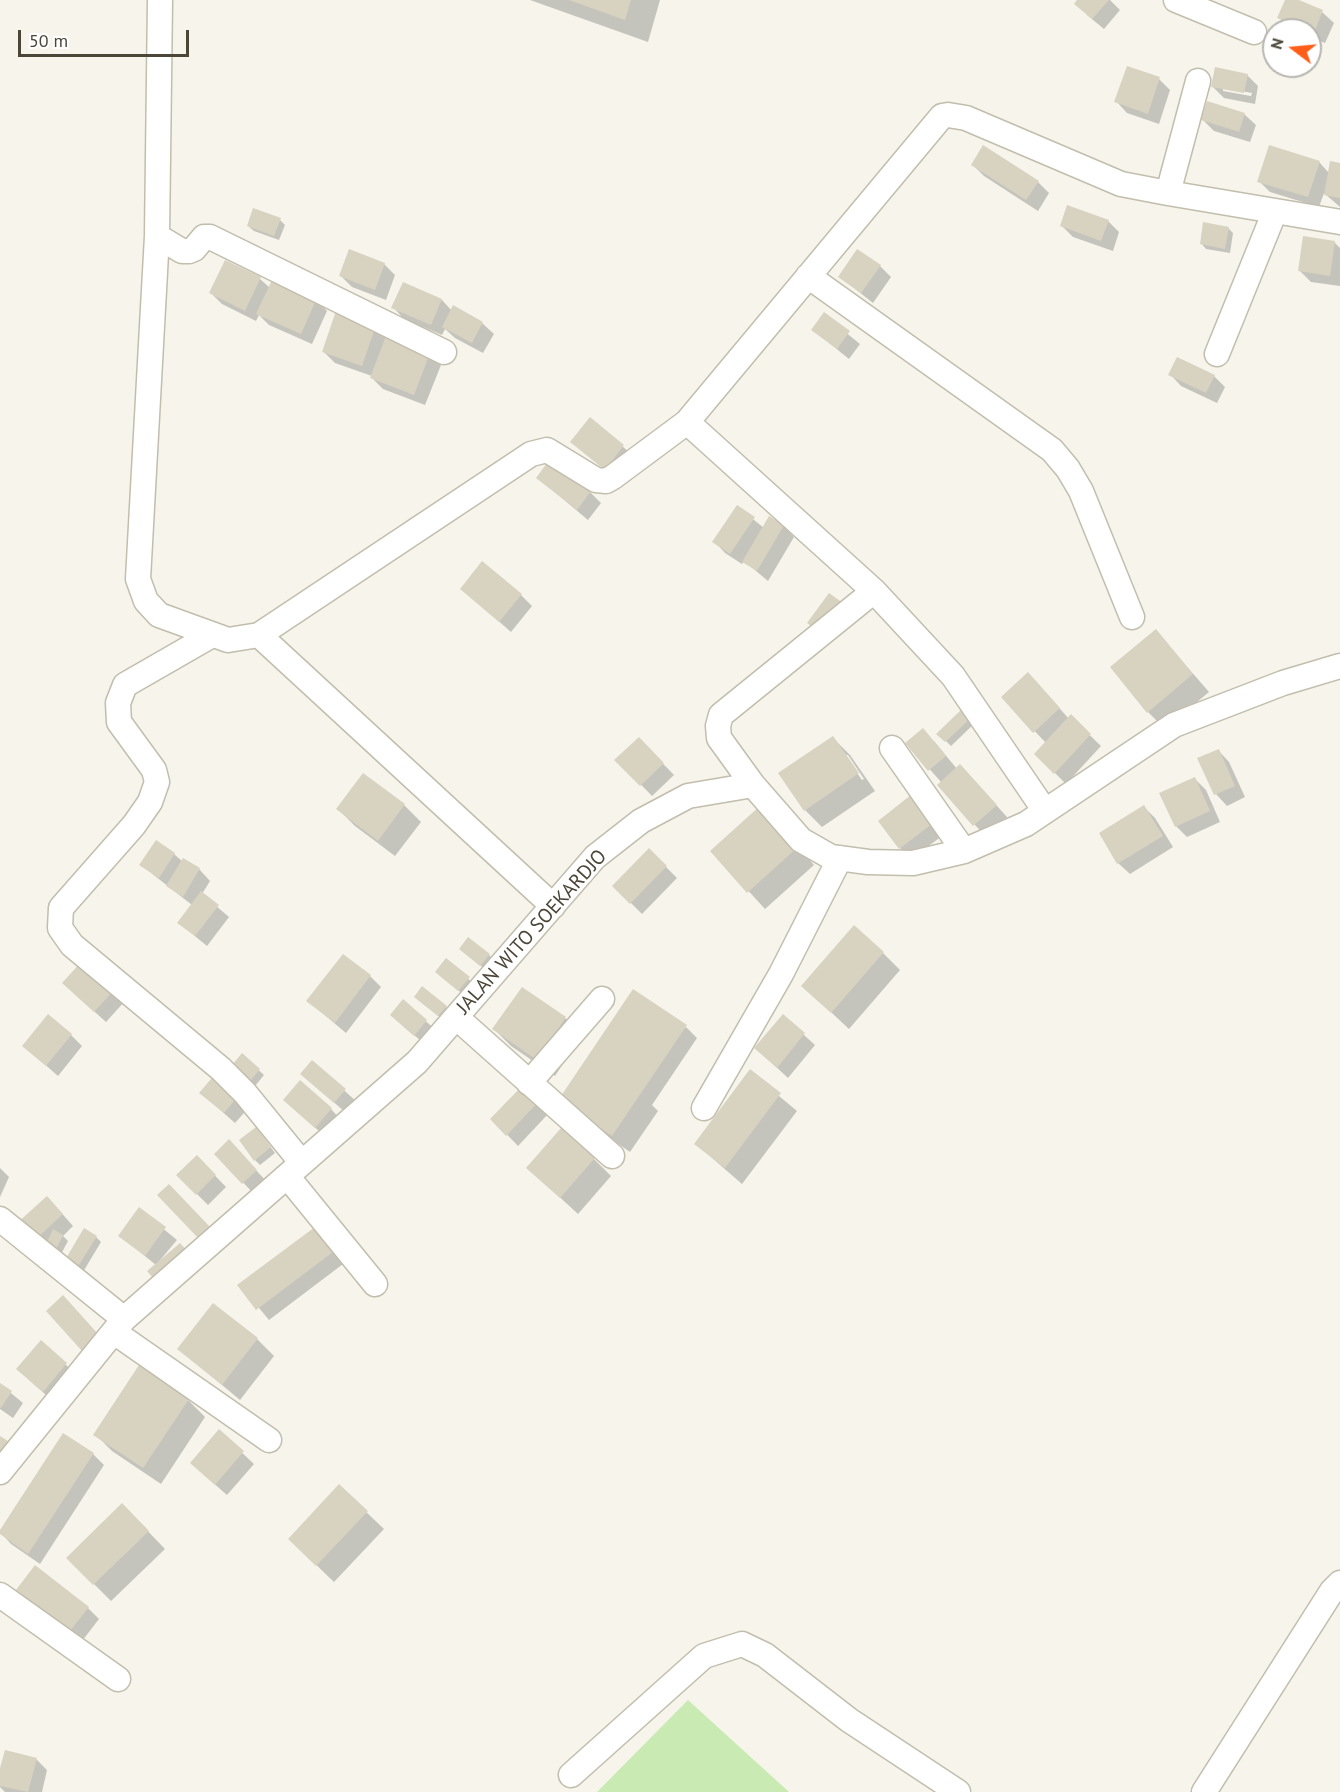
<!DOCTYPE html>
<html>
<head>
<meta charset="utf-8">
<style>
	body { margin:0 }
	#map { position:relative; width:1340px; height:1792px; overflow:hidden; background:#f6f4eb; font-family:"PT Sans",sans-serif }
	canvas { display:block }
	.north { position:absolute; left:1262px; top:18px; width:60px; height:60px; box-sizing:border-box; background:#fff; border:2px solid #b7b5af; border-radius:50%; rotate:286deg; font-size:16px; font-weight:700; line-height:24px; text-align:center; color:#4b4638 }
	.north::after { content:''; display:block; margin:auto; width:21px; height:27px; background:#ff5e19; clip-path:polygon(50% 0,100% 100%,50% 72%,0 100%) }
	.scale { position:absolute; left:18px; top:30px; width:171px; height:27px; box-sizing:border-box; border:3px solid #4b4638; border-top:0; padding-left:8px; font-size:18px; line-height:21px; white-space:nowrap; color:#4b4638; -webkit-text-stroke:4px #fff; paint-order:stroke }
</style>
</head>
<body>
<div id="map">
<canvas width="1340" height="1792"></canvas>
<div class="north">N</div>
<div class="scale">50 m</div>
</div>
<script>
const context = document.querySelector('canvas').getContext('2d');
context.lineJoin = 'round';
function fillPath(path, color) { context.fillStyle = color; context.fill(path, 'evenodd'); }
const poly = rows => new Path2D(rows.map(r => 'M' + r).join(''));
function strokePath(path, color, width, dash) { context.strokeStyle = color; context.lineWidth = width; context.lineCap = dash ? 'butt' : 'round'; context.setLineDash(dash || []); context.stroke(path); }
function drawText(font, color, halo, rows, align = 'center') {
  context.font = font + ' "PT Sans",sans-serif'; context.lineWidth = 6; context.setLineDash([]); context.textBaseline = 'middle'; context.strokeStyle = halo; context.fillStyle = color; for (const [text, x, y, turn = 0] of rows) {
    context.save(); context.translate(x, y); context.rotate((+turn || 0) * Math.PI / 180); context.textAlign = isNaN(turn) ? turn : align; if (halo) context.strokeText(text, 0, 0); context.fillText(text, 0, 0); context.restore();
  }
}
const green = poly([
	[688,1700,789,1792,597,1792]
]);
const shadow = poly([
	[530,0,660,0,648,42],
	[1079,0,1110,0,1120,10,1104,29,1087,15],
	[1286,0,1295,0,1322,12,1334,23,1325,43,1310,37,1310,30,1293,30,1279,17],
	[1247,75,1258,86,1255,104,1224,98,1213,87],
	[1223,88,1252,93,1251,96,1223,91],
	[1159,79,1170,90,1159,124,1127,113,1116,101],
	[1244,114,1256,125,1250,142,1214,131,1203,120],
	[1319,162,1329,173,1340,164,1340,207,1324,193,1319,207,1270,192,1259,181],
	[972,164,1038,182,1049,193,1038,211,984,176],
	[280,220,285,225,279,240,254,231,248,226],
	[1108,221,1119,232,1113,251,1073,237,1061,225],
	[1228,228,1233,233,1230,253,1206,249,1201,243],
	[1334,242,1340,248,1340,286,1311,282,1299,270],
	[384,264,395,275,386,300,352,287,341,276],
	[880,266,891,277,873,303,840,277],
	[260,279,270,288,316,299,327,311,312,344,269,325,259,315,256,321,222,304,211,293],
	[403,284,442,300,452,311,482,323,494,334,483,353,455,338,445,329,442,335,404,319,393,307],
	[824,315,860,344,849,359,813,330],
	[375,326,387,338,429,354,441,365,425,405,383,389,372,378,372,376,335,363,324,352],
	[1170,374,1214,376,1225,387,1217,403,1181,386],
	[590,419,635,457,617,480,572,442],
	[538,478,590,492,601,503,588,520],
	[738,507,764,528,783,526,794,537,768,581,744,561,742,564,725,553,714,541],
	[462,589,521,595,532,606,511,632],
	[1156,631,1209,692,1165,729,1148,712],
	[1039,685,1069,719,1071,717,1101,746,1066,784,1036,754,1046,743,1003,698],
	[963,710,975,723,951,746,939,734],
	[833,738,850,755,875,791,822,827,805,810,780,774],
	[844,755,848,755,864,779,862,780],
	[639,739,674,775,652,796,617,760],
	[934,741,957,769,971,777,1007,817,985,836,939,785,942,783,907,744],
	[1218,750,1229,762,1245,797,1227,806,1216,794],
	[1194,778,1206,790,1220,822,1187,837,1176,826],
	[911,797,942,836,911,859,900,848],
	[404,805,421,822,395,856,355,826,338,809],
	[1144,807,1155,818,1173,847,1130,874,1118,863],
	[778,824,814,865,765,909,712,851],
	[649,850,677,878,642,914,614,886],
	[174,854,183,862,184,860,199,869,210,881,202,894,229,917,207,946,179,923,192,905,141,865],
	[883,953,900,970,849,1029,803,986],
	[466,954,489,955,494,960,486,970],
	[446,960,474,984,464,995,442,977],
	[84,962,125,1001,106,1022,75,994],
	[370,976,381,987,346,1033,308,1001],
	[522,989,565,1018,582,1035,555,1076,511,1046,494,1029],
	[403,1001,438,1032,426,1045,403,1026],
	[421,1002,446,1007,451,1012,444,1020],
	[783,1016,815,1045,788,1078,756,1048],
	[686,1027,697,1038,652,1105,658,1111,630,1152,578,1116],
	[71,1035,82,1046,58,1076,24,1046],
	[242,1055,264,1075,251,1091],
	[312,1062,356,1101,346,1113,302,1074],
	[750,1072,797,1111,742,1184,696,1144],
	[217,1074,251,1105,235,1123,201,1093],
	[523,1087,549,1113,518,1146,492,1119],
	[331,1109,342,1121,327,1138,296,1111],
	[261,1134,275,1153,260,1165,255,1160],
	[240,1153,267,1182,254,1194,216,1154],
	[197,1157,226,1187,208,1205,178,1175],
	[594,1159,611,1176,578,1214,528,1168],
	[0,1168,9,1177,0,1197],
	[58,1209,73,1226,63,1236,68,1241,59,1258,34,1241],
	[139,1209,177,1240,156,1265,120,1236],
	[318,1226,347,1261,269,1320,240,1285],
	[96,1237,101,1242,83,1272,72,1265],
	[257,1339,274,1356,240,1400,179,1349],
	[41,1342,77,1375,54,1402,29,1380],
	[0,1384,23,1403,13,1418,0,1409],
	[188,1400,205,1417,161,1484,112,1451,95,1434],
	[219,1431,254,1464,227,1495,203,1474],
	[64,1435,93,1454,104,1465,40,1564,11,1544,0,1532],
	[339,1486,384,1529,334,1582,307,1556],
	[139,1522,165,1549,111,1601,68,1558],
	[18,1590,88,1608,99,1619,82,1641],
	[36,1759,47,1770,42,1792,5,1792,0,1787,0,1774]
]);
const building = poly([
	[569,0,631,0,625,20],
	[1077,0,1109,0,1092,19,1074,4],
	[1285,0,1299,0,1323,10,1314,33,1277,18],
	[1127,66,1160,77,1148,114,1114,102],
	[1215,67,1248,74,1244,93,1211,87],
	[1207,101,1245,113,1239,132,1201,120],
	[983,145,1039,181,1026,200,971,165],
	[1269,145,1320,161,1308,197,1257,182],
	[1330,161,1340,163,1340,198,1324,195],
	[1067,205,1109,220,1101,241,1060,226],
	[253,208,281,218,274,236,247,226],
	[1203,222,1229,227,1225,249,1200,244],
	[1303,236,1335,241,1330,276,1298,271],
	[349,249,385,263,375,290,339,276],
	[857,249,881,265,861,293,838,277],
	[225,260,261,277,245,311,209,293],
	[273,278,317,298,301,334,256,314],
	[403,282,442,299,431,325,391,308],
	[453,305,483,322,472,343,442,327],
	[336,311,376,325,362,366,322,352],
	[824,312,850,331,837,349,811,330],
	[386,336,430,353,414,395,370,378],
	[1177,357,1215,375,1206,393,1168,375],
	[590,417,624,445,605,470,570,442],
	[550,459,591,491,577,510,536,478],
	[737,505,755,517,730,554,712,542],
	[769,516,784,525,757,571,742,562],
	[482,561,522,594,499,622,460,589],
	[829,593,843,603,821,633,807,623],
	[1156,629,1193,674,1147,713,1110,667],
	[1028,672,1060,708,1033,733,1001,697],
	[963,708,972,717,945,742,936,734],
	[1071,714,1091,734,1054,774,1034,754],
	[923,728,946,756,928,771,905,743],
	[833,736,859,773,804,811,778,773],
	[639,737,664,763,640,786,614,760],
	[1219,749,1235,786,1214,795,1197,758],
	[960,764,997,805,973,826,937,785],
	[363,773,405,804,378,841,336,809],
	[1195,777,1210,811,1175,827,1159,793],
	[911,795,932,824,899,849,878,821],
	[761,805,798,847,747,893,710,851],
	[1144,805,1163,836,1117,864,1099,833],
	[156,840,175,853,159,878,139,865],
	[649,848,667,866,630,904,612,886],
	[183,858,200,868,183,897,166,886],
	[201,891,219,905,195,936,177,923],
	[854,925,884,952,831,1013,801,986],
	[468,937,490,954,480,966,459,949],
	[343,954,371,975,335,1023,306,1001],
	[446,958,470,977,458,991,435,972],
	[83,960,115,989,94,1012,62,983],
	[422,986,447,1006,438,1016,414,997],
	[522,987,566,1017,537,1060,492,1029],
	[633,989,687,1025,612,1136,559,1099],
	[403,999,427,1020,414,1036,390,1015],
	[48,1014,72,1034,46,1066,22,1046],
	[783,1014,805,1033,777,1068,754,1048],
	[242,1053,260,1069,245,1087,227,1071],
	[312,1060,346,1089,334,1103,300,1074],
	[750,1069,781,1093,725,1168,694,1144],
	[217,1072,241,1093,224,1113,199,1093],
	[300,1080,332,1108,315,1128,283,1100],
	[523,1085,539,1101,506,1136,490,1119],
	[256,1127,271,1147,254,1161,239,1140],
	[561,1128,595,1158,560,1198,526,1168],
	[229,1139,257,1170,242,1184,214,1154],
	[197,1155,216,1175,196,1195,176,1175],
	[169,1184,212,1229,200,1240,157,1195],
	[47,1196,63,1214,33,1242,16,1224],
	[139,1207,166,1227,145,1256,118,1236],
	[319,1224,337,1249,256,1310,237,1285],
	[84,1228,97,1236,77,1268,65,1260],
	[53,1229,63,1235,54,1254,44,1249],
	[180,1243,191,1255,158,1284,147,1271],
	[63,1295,99,1335,82,1351,46,1311],
	[213,1303,258,1338,222,1385,177,1349],
	[41,1340,67,1363,43,1392,16,1369],
	[139,1365,189,1399,143,1468,93,1435],
	[0,1383,12,1391,1,1408,0,1407],
	[219,1429,244,1451,215,1485,190,1463],
	[63,1433,94,1453,28,1554,0,1534,0,1530],
	[0,1436,8,1441,0,1453],
	[339,1484,368,1511,316,1566,288,1539],
	[122,1503,149,1531,93,1585,66,1558],
	[35,1565,89,1607,70,1631,16,1590],
	[5,1750,37,1758,28,1792,0,1786,0,1768]
]);
const minor = poly([
	[160,0,157,236,138,579,146,601,159,615,228,640,259,635,531,454,547,450,596,480,606,481,613,477,687,422,942,116,948,115,966,118,1121,184,1168,193],
	[1176,0,1254,32],
	[1198,81,1168,193,1340,222],
	[157,236,182,251,189,251,194,249,204,237,210,237,444,352],
	[808,276,1052,450,1068,469,1081,491,1132,617],
	[1217,354,1275,211],
	[687,422,874,591,953,676,1045,811],
	[212,635,125,685,118,703,119,722,154,770,157,782,150,802,134,825,61,908,60,928,72,945,221,1069,245,1093,302,1163],
	[259,635,553,906],
	[892,748,964,851],
	[753,785,719,738,718,726,721,715,874,591],
	[456,1017,612,1156],
	[529,1083,602,999],
	[704,1108,781,974,840,858],
	[287,1176,375,1284],
	[0,1219,124,1319],
	[114,1332,269,1440],
	[0,1472,124,1319,417,1062,595,857,641,821,688,796,753,785,801,840,831,857,868,862,913,863,964,851,1026,824,1174,725,1283,683,1340,666],
	[0,1595,118,1679],
	[571,1775,704,1656,742,1644,765,1655,849,1720,958,1792],
	[1204,1792,1332,1591,1340,1583]
]);
const streetNames = [
	["JALAN WITO SOEKARDJO",532,932,-48]
];
fillPath(green, '#c9eab3');
fillPath(shadow, '#0003');
fillPath(building, '#d8d2c0');
strokePath(minor, '#c2bead', 27);
strokePath(minor, '#fff', 24);
drawText('20px', '#4b4638', '#fff', streetNames);
</script>
</body>
</html>
